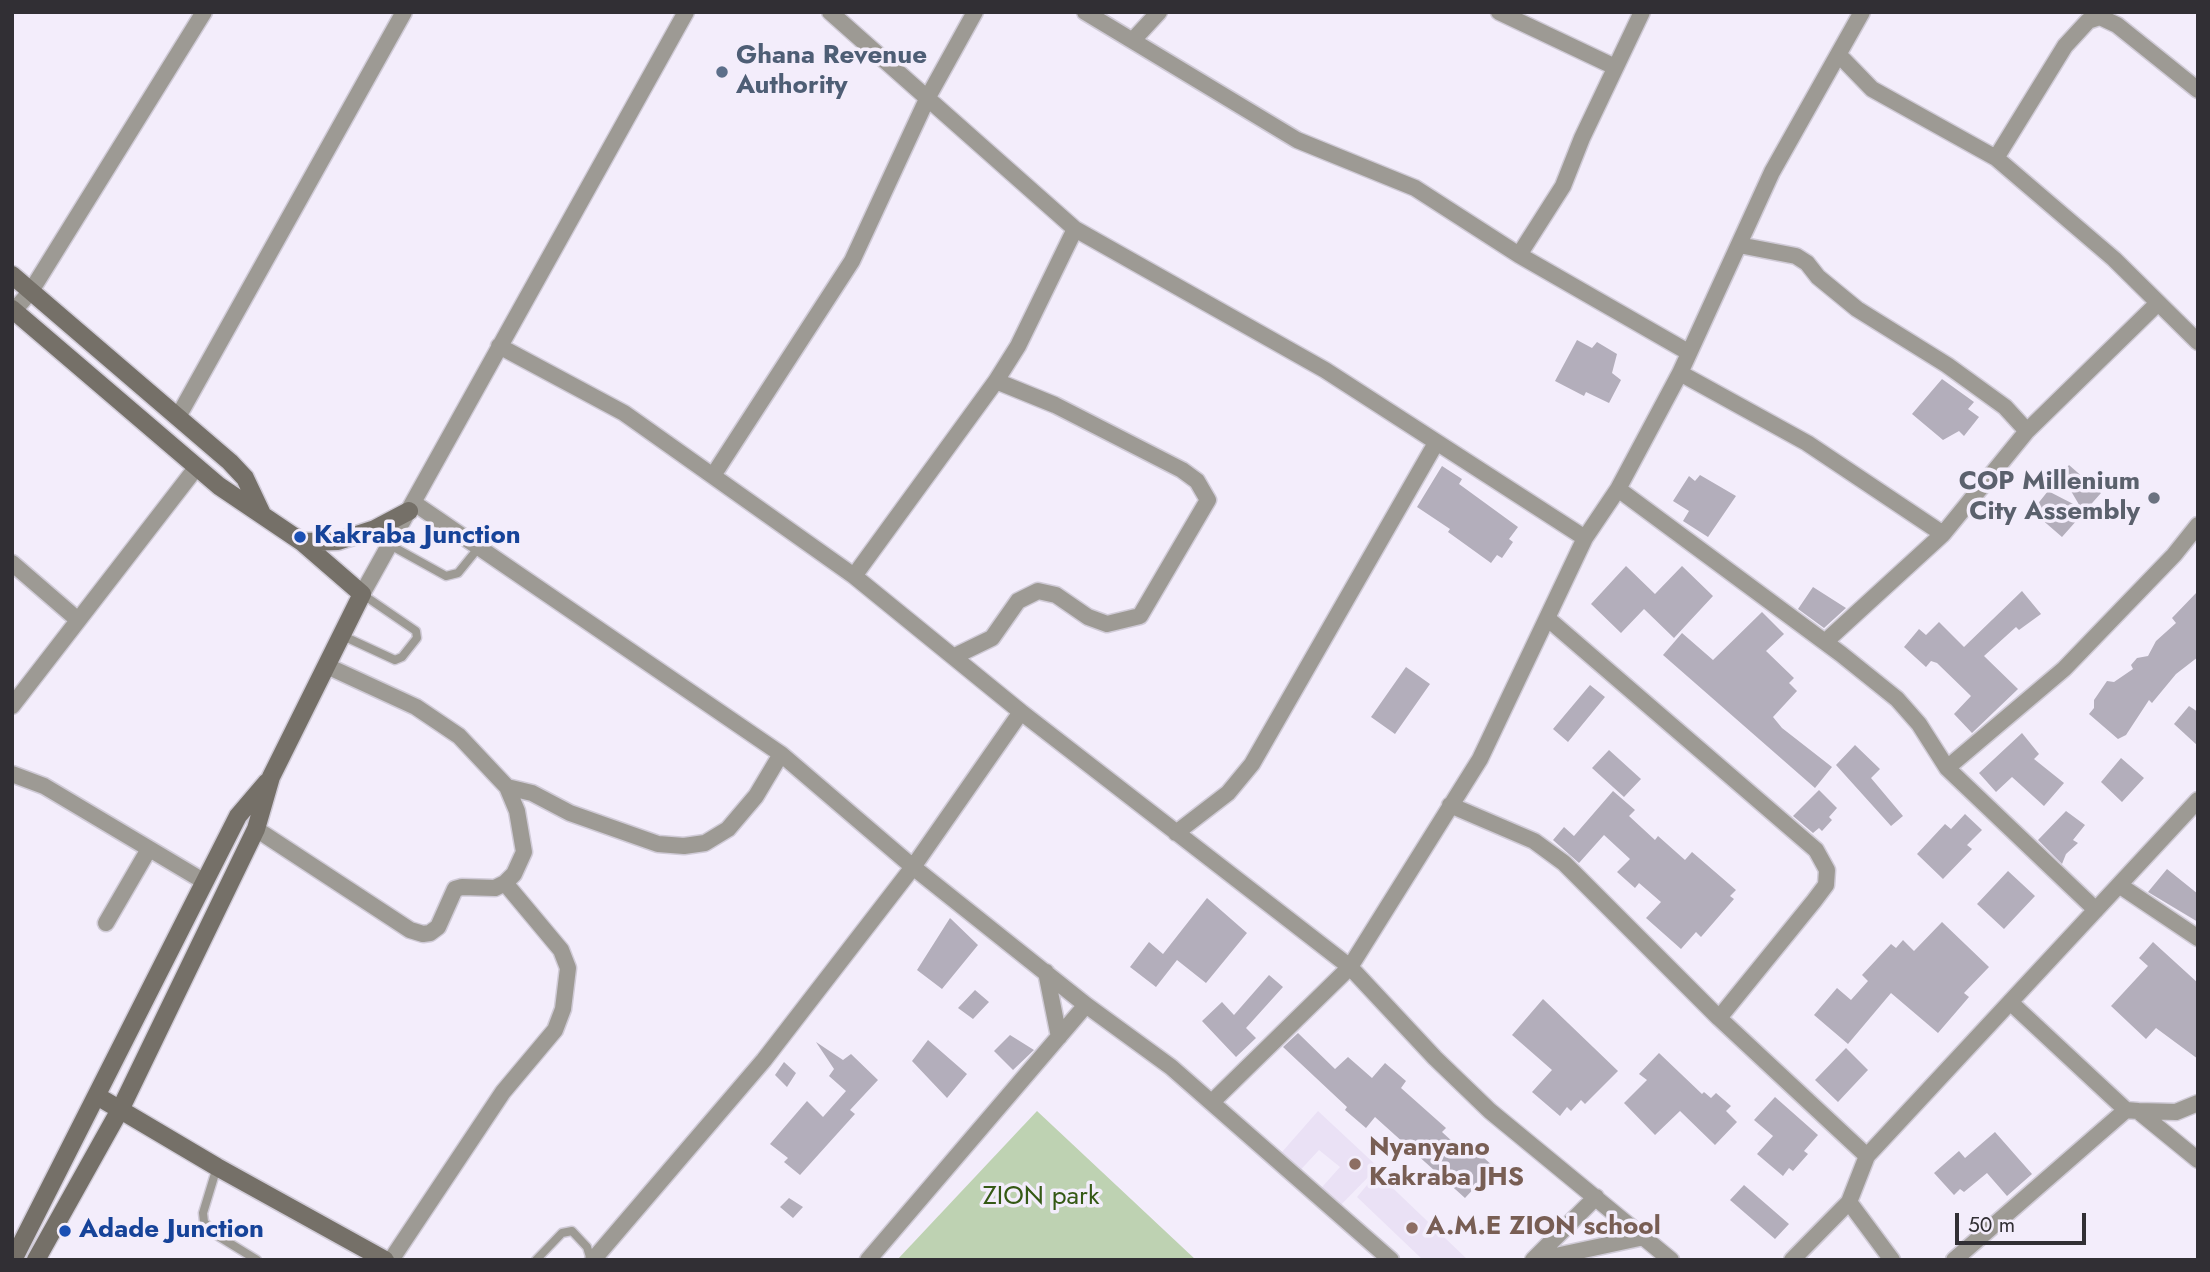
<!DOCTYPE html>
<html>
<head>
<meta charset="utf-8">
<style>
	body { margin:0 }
	#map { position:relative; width:2210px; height:1272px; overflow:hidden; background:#f3edfb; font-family:Jost,sans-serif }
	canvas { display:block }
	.frame { position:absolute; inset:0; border:14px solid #312f34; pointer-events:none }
	.scale { position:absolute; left:1955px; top:1213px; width:131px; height:32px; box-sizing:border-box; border:4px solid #312f34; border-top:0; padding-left:9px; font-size:21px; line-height:24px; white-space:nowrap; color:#312f34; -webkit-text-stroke:5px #f3edfb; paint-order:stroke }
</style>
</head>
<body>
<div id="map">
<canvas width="2210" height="1272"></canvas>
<div class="frame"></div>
<div class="scale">50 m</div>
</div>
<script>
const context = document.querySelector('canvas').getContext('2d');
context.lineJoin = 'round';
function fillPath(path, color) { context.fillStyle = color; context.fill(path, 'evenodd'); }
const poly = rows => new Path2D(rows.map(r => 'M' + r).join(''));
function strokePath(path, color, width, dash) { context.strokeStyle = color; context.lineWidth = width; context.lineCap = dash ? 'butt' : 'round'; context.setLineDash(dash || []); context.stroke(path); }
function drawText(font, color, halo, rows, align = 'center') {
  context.font = font + ' Jost,sans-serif'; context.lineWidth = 7; context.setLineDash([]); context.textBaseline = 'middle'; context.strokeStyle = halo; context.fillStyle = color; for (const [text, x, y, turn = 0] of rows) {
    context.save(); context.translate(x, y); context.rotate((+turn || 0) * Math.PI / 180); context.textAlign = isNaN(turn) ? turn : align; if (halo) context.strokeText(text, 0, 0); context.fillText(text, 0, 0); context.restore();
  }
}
const built = poly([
	[1318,1111,1378,1167,1333,1213,1315,1195,1340,1167,1319,1150,1293,1178,1275,1160],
	[1377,1173,1468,1260,1423,1260,1357,1197]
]);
const green = poly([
	[1037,1111,1196,1260,897,1260]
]);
const building = poly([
	[1577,340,1592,348,1597,342,1617,354,1612,373,1621,380,1609,403,1586,392,1584,396,1555,381],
	[1942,379,1974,402,1968,409,1979,417,1964,436,1959,431,1943,440,1912,414],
	[2069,465,2101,493,2062,537,2032,511,2048,491,2081,508,2061,474],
	[1442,466,1462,479,1459,484,1518,527,1509,539,1513,542,1502,558,1497,555,1491,563,1448,532,1450,529,1417,507],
	[1700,475,1736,496,1708,537,1683,521,1689,511,1673,501,1689,476,1695,481],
	[1626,566,1655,594,1682,566,1713,596,1674,638,1644,609,1621,633,1591,604],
	[1813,587,1846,608,1824,628,1798,609],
	[2022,591,2041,614,2019,630,2016,627,1984,656,2018,689,1972,733,1954,714,1971,696,1937,663,1931,661,1926,667,1904,647,1919,629,1926,635,1939,622,1964,647],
	[2198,591,2198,657,2176,674,2152,703,2149,700,2126,735,2118,739,2089,714,2094,708,2094,700,2107,681,2114,682,2133,669,2131,665,2137,658,2148,656,2156,641,2176,623,2172,618],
	[1762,612,1784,634,1766,651,1794,678,1789,683,1797,691,1773,717,1782,728,1832,767,1815,788,1663,655,1682,633,1713,660],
	[1406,667,1430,684,1395,734,1371,717],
	[1590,685,1605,697,1568,742,1553,729],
	[2189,706,2198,712,2198,746,2174,724],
	[2022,733,2039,754,2034,759,2064,783,2044,806,2012,777,1996,792,1979,773],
	[1855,745,1880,769,1871,778,1903,816,1891,826,1836,765],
	[1609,750,1641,779,1624,797,1592,768],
	[2121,758,2144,778,2122,802,2101,782],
	[1819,790,1837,808,1829,817,1832,820,1822,831,1819,828,1813,833,1793,816],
	[1613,791,1635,810,1629,816,1655,840,1658,836,1685,860,1692,852,1736,890,1730,896,1734,899,1701,937,1696,932,1681,949,1646,918,1661,902,1639,883,1635,888,1617,872,1630,859,1604,835,1579,863,1553,840,1564,827,1574,836],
	[2066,811,2085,825,2073,840,2078,843,2066,854,2062,864,2038,840],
	[1965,814,1982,830,1967,845,1972,849,1943,879,1917,854,1945,824,1951,829],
	[2167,869,2198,894,2198,922,2148,892],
	[2008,871,2035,896,2004,929,1977,904],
	[1207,898,1247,933,1206,983,1177,960,1156,987,1130,967,1149,942,1163,954],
	[950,918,978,945,942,989,917,970],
	[1942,922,1989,967,1964,993,1969,997,1938,1033,1891,993,1848,1044,1814,1015,1837,988,1851,1000,1868,981,1862,975,1891,944,1896,948,1903,940,1914,951],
	[2153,942,2198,983,2198,1059,2156,1028,2146,1039,2111,1006,2148,966,2139,958],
	[1269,975,1283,987,1246,1028,1256,1038,1236,1057,1202,1021,1222,1002,1234,1015],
	[975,990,989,1002,973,1019,958,1008],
	[1543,999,1618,1071,1585,1104,1581,1100,1571,1111,1567,1107,1560,1116,1532,1092,1552,1070,1512,1035],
	[1298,1033,1335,1069,1348,1057,1372,1078,1385,1063,1406,1081,1401,1088,1446,1128,1442,1132,1466,1154,1472,1147,1494,1167,1465,1198,1375,1117,1366,1128,1345,1110,1347,1107,1283,1047],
	[1010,1035,1034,1050,1013,1070,994,1051],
	[928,1040,967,1074,947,1098,912,1061],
	[816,1042,843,1060,851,1054,878,1080,850,1110,855,1114,800,1175,784,1162,788,1158,770,1144,807,1101,823,1117,846,1091,829,1076,834,1069],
	[1846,1048,1868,1070,1838,1102,1815,1080],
	[1659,1053,1702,1094,1704,1092,1711,1098,1716,1093,1731,1106,1726,1111,1737,1122,1715,1145,1680,1111,1655,1135,1624,1103,1647,1080,1639,1074],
	[784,1062,796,1073,787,1087,775,1075],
	[1775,1097,1818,1135,1804,1151,1808,1154,1793,1171,1789,1168,1783,1176,1757,1154,1773,1136,1754,1120],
	[1995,1132,2032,1174,2007,1196,1987,1173,1964,1192,1960,1189,1954,1195,1934,1173,1959,1151,1965,1158],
	[1744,1185,1789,1224,1775,1239,1730,1200],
	[789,1198,803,1207,793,1218,780,1207]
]);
const lane = poly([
	[390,545,446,576,458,573,480,546],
	[341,635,395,660,402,657,417,638,416,631,362,594],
	[217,1167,203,1213,204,1222,218,1236,257,1260],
	[536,1260,562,1233,572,1231,587,1247,591,1260]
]);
const street = poly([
	[830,12,1075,229,1325,370,1585,538],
	[1085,12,1297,140,1415,188,1519,255,1688,352],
	[1499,12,1615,67],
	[1134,39,1159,12],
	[1839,55,1872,89,1996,158,2114,259,2198,342],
	[1996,158,2065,46,2088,21,2100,17,2117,25,2198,90],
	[1739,245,1796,256,1807,263,1818,277,1857,309,1947,365,2005,407,2027,431],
	[1519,255,1563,186,1582,138,1642,12],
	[12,313,31,291,204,12],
	[499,346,624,413,854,576,1021,712,1350,967,1435,1058,1490,1111,1671,1260],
	[1680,373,1807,443,1943,534,2027,431,2157,304],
	[179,415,404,12],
	[714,474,852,261,928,97,975,12],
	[1618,489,1841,654,1897,699,1919,724,1947,768,2096,910],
	[414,503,781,754,913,867,1086,1005,1171,1067,1391,1260],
	[12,563,78,620],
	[854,576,996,381,1018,346,1075,229],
	[362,594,686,12],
	[1547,618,1816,850,1827,870,1826,885,1814,901,1719,1018],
	[1825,642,1943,534],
	[955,656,992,638,1018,601,1038,591,1056,595,1088,617,1107,624,1140,616,1208,500,1197,481,1182,470,1055,405,996,381],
	[12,706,196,468],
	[1947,768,2064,669,2174,555,2198,525],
	[12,774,44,786,205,882],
	[507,787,532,793,570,813,658,844,684,846,705,843,728,829,756,796,781,754],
	[1450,805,1534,841,1564,863,1719,1018,1867,1156],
	[256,829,410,930,423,934,430,933,438,927,455,889,462,887,495,888,505,883,514,874,524,852,517,811,507,787,459,736,416,707,327,666],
	[1176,833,1228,793,1252,764,1436,443],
	[2119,885,2198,938],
	[106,923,149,849],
	[1046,972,1059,1037],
	[2010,1002,2126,1110,2138,1111,2198,1160],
	[1212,1102,1350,967,1480,759,1585,538,1618,489,1680,373,1772,172,1862,12],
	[2138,1111,2176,1112,2198,1103],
	[1849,1202,1892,1260],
	[391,1260,503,1092,555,1030,563,1009,568,968,561,950,505,883],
	[593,1260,764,1060,913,867,1021,712],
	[868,1260,1086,1005],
	[1533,1260,1596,1197],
	[1537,1260,1644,1237],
	[1792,1260,1849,1202,1867,1156,2198,800],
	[1954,1260,2126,1110]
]);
const secondary = poly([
	[12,275,230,462,245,478,262,514],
	[12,309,219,486,302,542,362,594,271,777,256,829,121,1108,36,1260],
	[302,542,338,541,375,529,409,511],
	[97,1096,217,1167,385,1260],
	[13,1260,238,816,267,782]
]);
const markers = [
	[722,72,7,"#5c6f8a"],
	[2154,498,7,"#6b7280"],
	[300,537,7,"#1a4fb4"],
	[1355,1164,7,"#8d6e63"],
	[1412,1228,7,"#8d6e63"],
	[65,1231,7,"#1a4fb4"]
];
const serviceNames = [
	["Ghana Revenue",736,57],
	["Authority",736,87]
];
const worshipNames = [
	["COP Millenium",2140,483],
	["City Assembly",2140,513]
];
const transitNames = [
	["Kakraba Junction",314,537],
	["Adade Junction",79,1231]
];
const educationNames = [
	["Nyanyano",1369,1149],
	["Kakraba JHS",1369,1179],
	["A.M.E ZION school",1426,1228]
];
const parkNames = [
	["ZION park",1041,1198]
];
fillPath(built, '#eae1f5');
fillPath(green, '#bed2b2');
fillPath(building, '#b3aebb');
strokePath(lane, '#d0cbd7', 11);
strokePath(street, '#d0cbd7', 19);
strokePath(secondary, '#d0cbd7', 21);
strokePath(lane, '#9d9a94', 8);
strokePath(street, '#9d9a94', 16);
strokePath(secondary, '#757068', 18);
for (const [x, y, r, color] of markers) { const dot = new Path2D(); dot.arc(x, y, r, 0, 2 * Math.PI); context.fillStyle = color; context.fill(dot); strokePath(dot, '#f3edfb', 2.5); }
drawText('bold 26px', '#4e5e75', '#f3edfb', serviceNames, 'left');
drawText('bold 26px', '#5b616d', '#f3edfb', worshipNames, 'right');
drawText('bold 26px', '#164399', '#f3edfb', transitNames, 'left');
drawText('bold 26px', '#785e54', '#f3edfb', educationNames, 'left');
drawText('26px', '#355915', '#f3edfb', parkNames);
</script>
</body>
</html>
